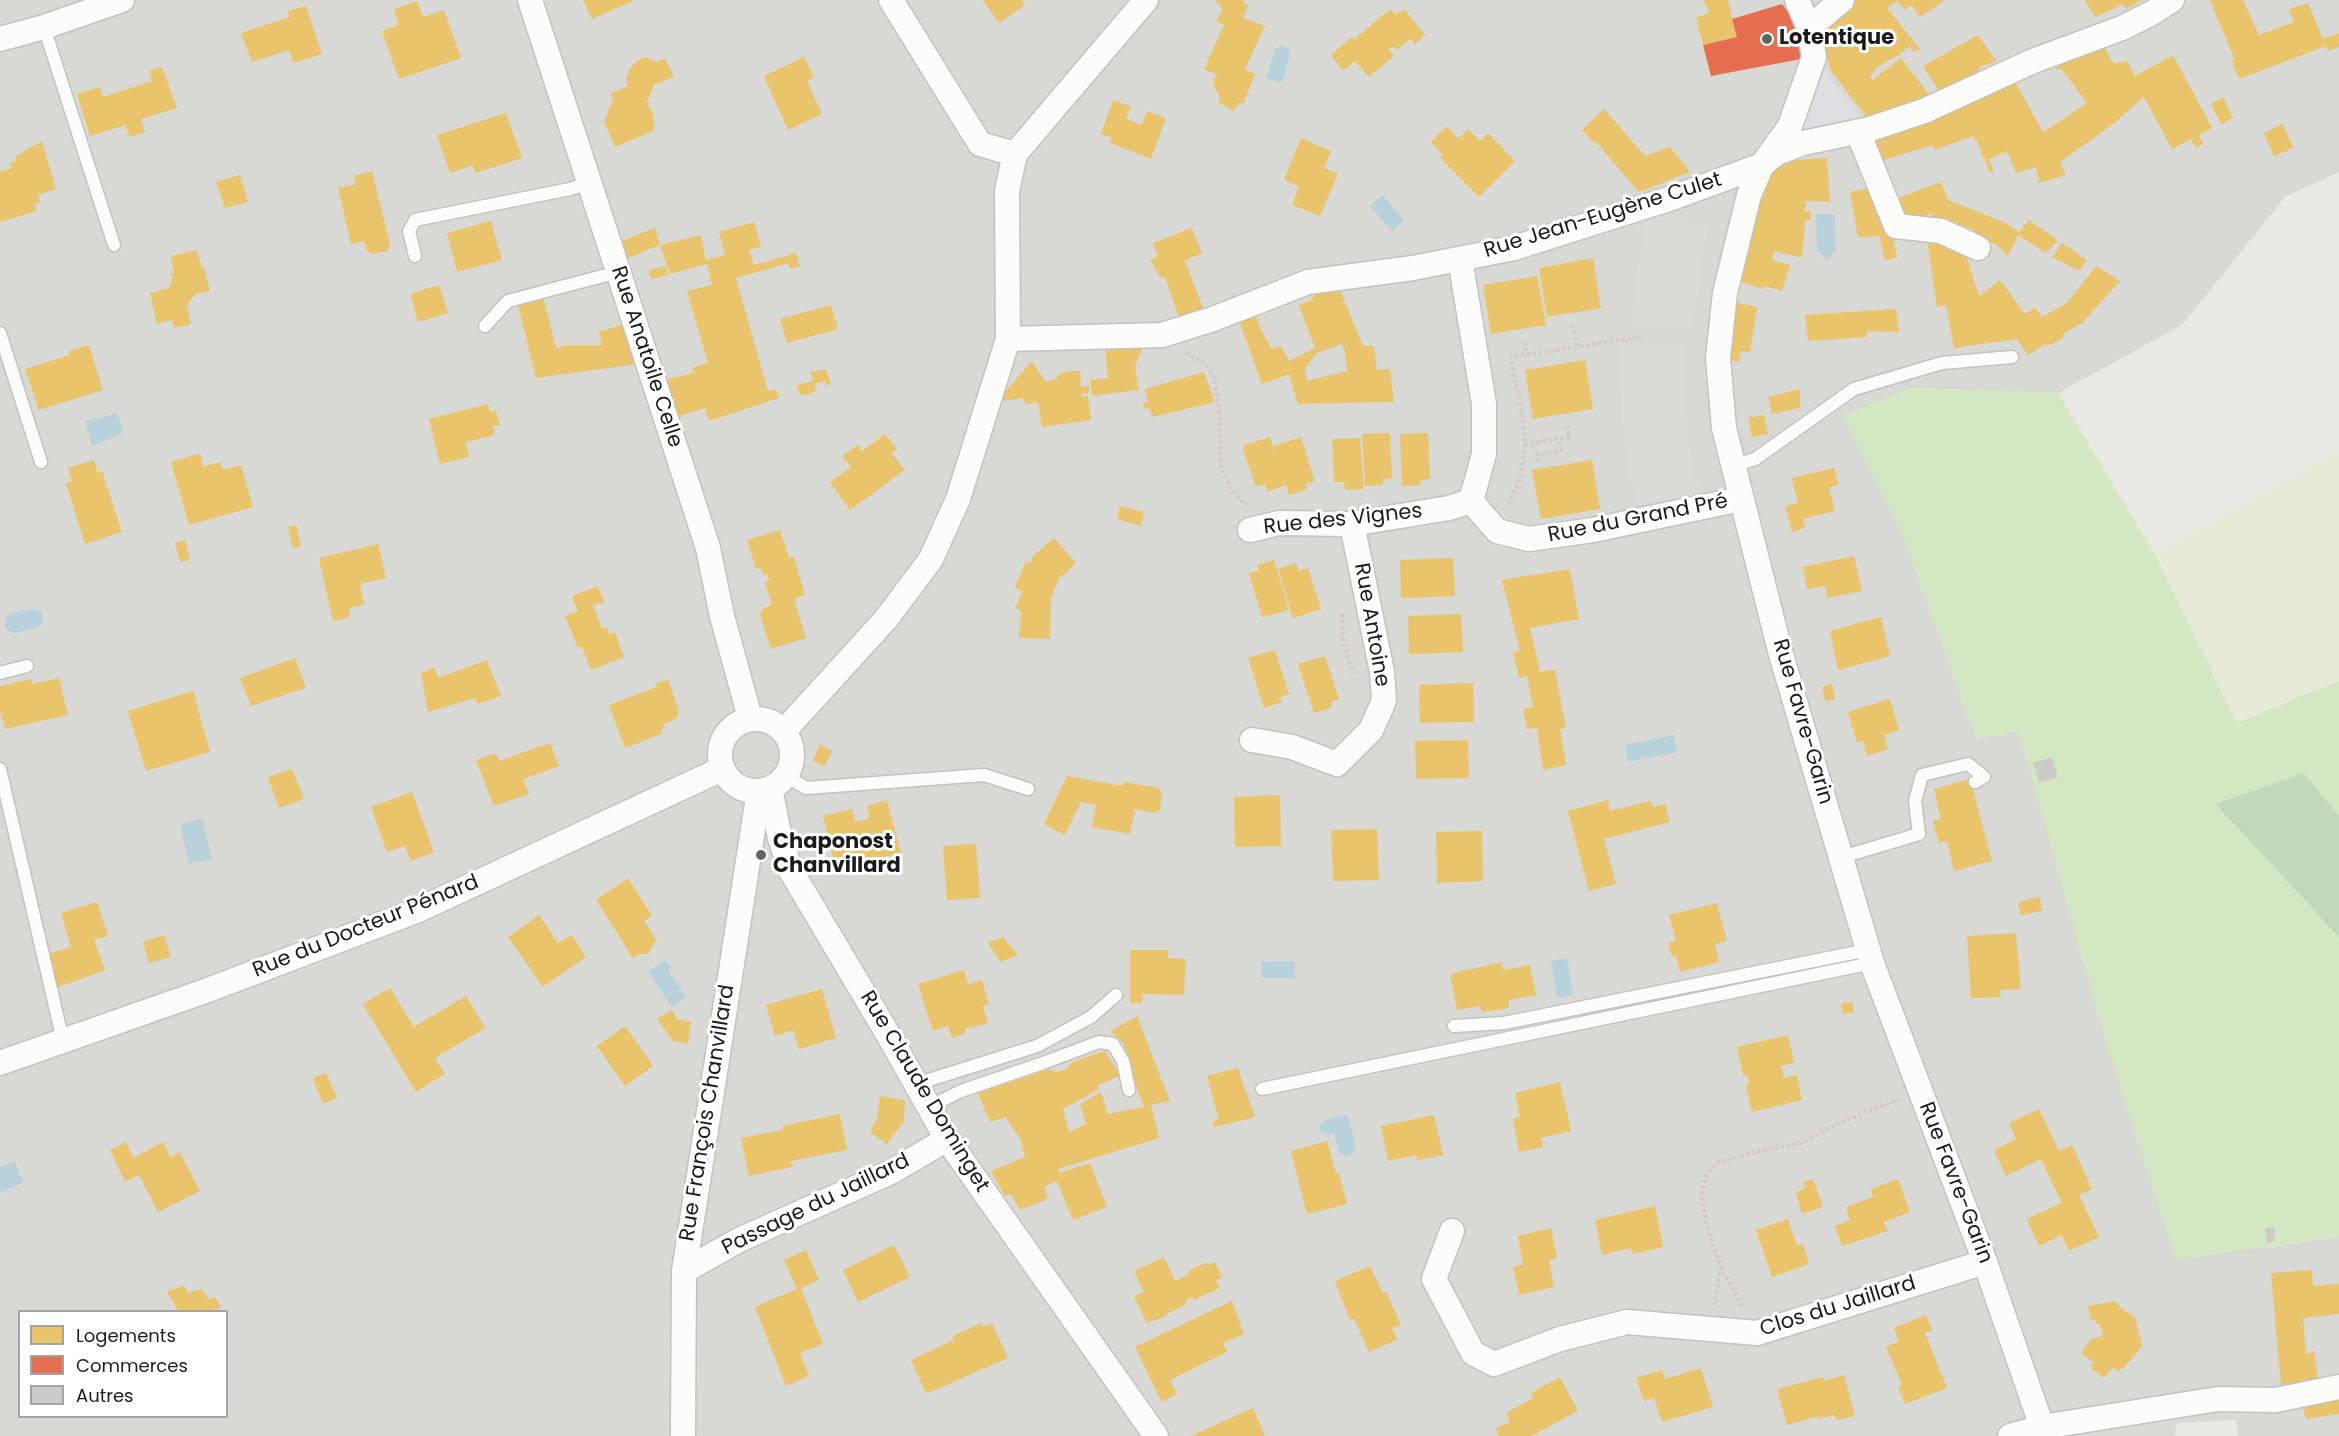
<!DOCTYPE html>
<html>
<head>
<meta charset="utf-8">
<style>
	body { margin:0 }
	#map { position:relative; width:2339px; height:1436px; overflow:hidden; background:#e9e9e4; font-family:Poppins,sans-serif }
	canvas { display:block }
	.legend { position:absolute; left:18px; top:1310px; width:210px; height:108px; box-sizing:border-box; background:#fff; border:2px solid #a4a4a4; margin:0; padding:8px 10px; list-style:none; font-size:18px; color:#1b1b1b }
	.legend li { display:flex; align-items:center; gap:12px; height:30px }
	.legend b { width:30px; border:2px solid #a4a4a4 }
</style>
</head>
<body>
<div id="map">
<canvas width="2339" height="1436"></canvas>
<ul class="legend">
<li><b style="height:16px;background:#e9c46a"></b>Logements</li>
<li><b style="height:16px;background:#e76f51"></b>Commerces</li>
<li><b style="height:16px;background:#cccbc7"></b>Autres</li>
</ul>
</div>
<script>
const context = document.querySelector('canvas').getContext('2d');
context.lineJoin = 'round';
function fillPath(path, color) { context.fillStyle = color; context.fill(path, 'evenodd'); }
const poly = rows => new Path2D(rows.map(r => 'M' + r).join(''));
function strokePath(path, color, width, dash) { context.strokeStyle = color; context.lineWidth = width; context.lineCap = dash ? 'butt' : 'round'; context.setLineDash(dash || []); context.stroke(path); }
function drawText(font, color, halo, rows, align = 'center') {
  context.font = font + ' Poppins,sans-serif'; context.lineWidth = 6; context.setLineDash([]); context.textBaseline = 'middle'; context.strokeStyle = halo; context.fillStyle = color; for (const [text, x, y, turn = 0] of rows) {
    context.save(); context.translate(x, y); context.rotate((+turn || 0) * Math.PI / 180); context.textAlign = isNaN(turn) ? turn : align; if (halo) context.strokeText(text, 0, 0); context.fillText(text, 0, 0); context.restore();
  }
}
const residential = poly([
	[0,0,2339,0,2339,172,2285,197,2182,325,2058,393,1912,388,1843,416,1903,535,1977,740,2019,730,2107,1044,2265,1248,2339,1236,2339,1436,2238,1436,2236,1420,2176,1423,2175,1436,0,1436],
	[20,1312,226,1312,226,1416,20,1416]
]);
const farmland = poly([
	[2339,452,2339,681,2238,723,2155,555]
]);
const grass = poly([
	[1912,388,2058,393,2155,555,2237,723,2339,681,2339,816,2304,773,2215,805,2339,937,2339,1236,2176,1260,2107,1044,2019,731,1977,740,1903,535,1843,416]
]);
const forest = poly([
	[2304,773,2339,816,2339,937,2215,804]
]);
const parking = poly([
	[1645,217,1707,225,1693,329,1631,321],
	[1685,344,1688,445,1699,492,1638,507,1624,448,1620,347],
	[2168,1416,2168,1436,2083,1436]
]);
const plaza = poly([
	[1814,57,1870,129,1803,143,1790,126]
]);
const water = poly([
	[1281,46,1288,48,1290,55,1282,83,1266,78,1275,50],
	[1383,195,1404,220,1392,231,1370,206],
	[1816,214,1835,214,1836,252,1833,252,1829,259,1825,259,1820,252,1817,252],
	[117,413,124,433,92,446,85,421],
	[33,608,42,612,43,623,36,628,15,633,8,631,4,624,9,614],
	[1674,735,1677,752,1628,762,1625,745],
	[202,818,212,859,189,864,180,825],
	[1567,958,1573,995,1557,998,1551,961],
	[666,960,671,968,668,970,686,997,672,1007,648,972],
	[1295,961,1295,978,1262,978,1261,962],
	[1347,1114,1356,1146,1354,1153,1350,1156,1344,1156,1339,1152,1334,1134,1321,1133,1320,1126,1323,1121],
	[14,1161,24,1182,0,1193,0,1168]
]);
const homes = poly([
	[583,0,635,0,592,19],
	[983,0,1022,0,1025,5,999,23],
	[1215,0,1242,0,1248,6,1243,18,1265,26,1245,69,1255,74,1243,104,1239,103,1234,111,1218,102,1221,96,1219,96,1213,82,1217,75,1204,69,1224,25,1216,21,1223,9],
	[1704,0,1728,0,1737,37,1703,45,1696,18,1709,13],
	[1854,0,1945,0,1920,17,1912,5,1905,10,1898,1,1887,8,1920,49,1914,52,1910,46,1893,59,1892,58,1876,68,1870,77,1873,80,1901,58,1930,96,1867,118,1831,71,1824,45,1832,24],
	[2085,0,2142,0,2126,9,2123,4,2095,17],
	[2210,0,2243,0,2259,35,2294,22,2289,9,2308,3,2323,39,2339,33,2339,47,2328,51,2326,46,2239,79,2232,62,2235,60],
	[417,1,423,17,444,10,461,58,399,79,382,31,399,25,394,9],
	[306,6,322,54,293,63,289,50,252,62,241,33,290,17,287,11],
	[1390,9,1396,15,1404,9,1425,35,1415,44,1411,39,1397,50,1393,46,1389,49,1394,56,1369,77,1355,61,1343,71,1331,55,1352,37,1354,40],
	[1978,35,1996,61,1979,67,1980,70,1939,91,1923,66],
	[2103,45,2114,64,2127,61,2135,76,2173,55,2212,128,2199,135,2203,144,2196,148,2191,139,2172,149,2144,97,2113,124,2060,162,2066,175,2039,183,2036,167,2016,173,2007,151,1989,159,1994,172,1990,173,1976,139,1974,140,1973,136,1935,150,1933,145,1880,161,1870,138,2014,80,2043,132,2087,103,2061,68,2057,70,2053,64],
	[645,57,657,62,665,58,674,77,654,85,647,102,654,116,652,117,655,125,653,131,615,147,604,121,611,104,614,102,610,94,626,87,628,84,626,79,630,69,635,62],
	[804,57,814,77,807,81,822,114,788,130,764,76],
	[162,67,177,108,141,119,145,132,130,137,125,125,90,136,77,94,100,87,103,97,152,81,149,71],
	[2223,97,2233,118,2221,124,2211,104],
	[1113,100,1131,107,1126,119,1142,125,1147,111,1166,118,1151,159,1110,143,1112,138,1101,134],
	[1604,109,1645,156,1670,147,1690,172,1639,192,1596,142,1595,144,1582,130],
	[506,113,522,158,475,173,473,165,450,173,437,135],
	[2283,124,2293,148,2274,156,2264,133],
	[1446,126,1459,139,1468,129,1480,141,1488,133,1515,161,1479,197,1440,158,1443,155,1431,142],
	[1301,138,1331,151,1324,168,1338,174,1320,216,1292,205,1299,187,1284,180],
	[42,141,56,189,38,195,40,202,34,204,36,211,0,222,0,172,12,168,10,163,17,161,16,156],
	[1827,158,1830,202,1806,201,1805,211,1811,211,1810,220,1805,221,1802,258,1775,251,1772,260,1790,265,1782,291,1764,286,1763,289,1738,281,1742,256,1774,164,1782,161],
	[372,171,390,244,387,251,371,254,366,249,364,241,351,244,338,188,356,184,354,176],
	[240,175,248,202,225,208,216,182],
	[1941,182,1948,200,2006,223,2019,232,2029,220,2058,240,2046,253,2018,235,2008,256,1997,245,1972,235,1974,230,1943,218,1940,223,1931,216,1932,213,1910,221,1907,215,1902,216,1893,200],
	[1873,187,1892,234,1897,257,1885,261,1879,236,1858,237,1850,192],
	[491,221,502,260,457,272,447,233],
	[754,222,761,247,749,250,754,265,796,253,800,266,790,269,789,263,736,278,768,391,776,389,779,398,709,421,705,408,676,417,663,380,694,373,692,368,708,363,687,291,712,285,707,264,670,274,660,245,701,235,706,260,725,255,719,232],
	[655,228,660,245,623,260,617,243],
	[1192,228,1202,253,1185,261,1203,308,1179,317,1165,277,1161,278,1150,260,1158,256,1153,243],
	[1927,239,1957,243,1967,258,1979,296,2000,280,2025,314,2035,308,2042,317,2067,303,2096,266,2120,281,2082,323,2063,334,2064,337,2052,344,2047,346,2046,344,2028,355,2017,339,1954,348,1946,305,1937,307],
	[2062,243,2087,260,2079,271,2052,257],
	[197,250,202,268,204,267,210,291,195,294,187,305,191,324,174,328,172,320,157,324,150,293,169,288,172,281,171,274,174,274,171,256],
	[1593,258,1601,308,1547,317,1539,268],
	[666,266,668,275,651,279,649,270],
	[1537,276,1546,325,1491,334,1483,285],
	[439,285,448,313,418,322,410,294],
	[1338,285,1363,346,1374,346,1377,370,1390,369,1394,402,1298,404,1289,374,1262,384,1238,318,1254,312,1262,332,1272,349,1281,346,1289,361,1315,348,1299,305,1311,300,1322,287],
	[1342,344,1345,352,1347,371,1307,381,1305,368,1317,353],
	[544,299,556,348,568,345,602,345,599,332,623,324,637,364,536,378,518,305],
	[1734,302,1757,307,1750,352,1741,351,1739,362,1728,359],
	[831,305,838,329,787,343,780,319],
	[1896,309,1899,332,1867,331,1867,337,1808,341,1805,315],
	[1139,343,1142,349,1135,367,1139,390,1092,396,1090,380,1108,378,1105,345],
	[89,345,103,390,39,410,25,369,70,355,69,351],
	[1585,360,1593,409,1533,419,1525,370],
	[1032,361,1046,382,1058,378,1057,375,1068,371,1080,371,1081,387,1089,386,1089,393,1082,394,1082,397,1088,396,1091,420,1042,427,1038,402,1026,404,1023,398,996,402],
	[826,369,831,384,826,386,825,381,814,384,817,391,801,396,797,385,813,381,810,372],
	[1204,372,1215,402,1152,417,1150,408,1144,409,1143,403,1148,402,1145,389],
	[1800,389,1800,408,1772,414,1768,397],
	[488,404,490,412,496,411,500,425,493,426,495,435,466,442,469,457,440,464,429,419],
	[1764,415,1768,434,1752,437,1748,418],
	[1390,433,1392,479,1383,479,1383,485,1365,486,1362,434],
	[1428,433,1430,479,1420,480,1421,485,1402,486,1400,434],
	[885,434,897,449,891,453,905,470,850,510,830,482,851,467,842,456,858,445,862,451],
	[1270,437,1278,461,1274,446,1301,437,1315,481,1305,484,1307,489,1289,495,1286,485,1267,492,1265,484,1256,487,1242,446],
	[1360,438,1364,489,1345,490,1344,482,1334,482,1332,439],
	[200,453,203,467,220,462,223,470,241,465,253,507,189,525,171,462],
	[94,460,98,473,102,471,122,532,85,544,66,483,72,481,68,468],
	[1592,460,1600,509,1541,519,1532,470],
	[1834,468,1839,485,1829,487,1835,511,1803,519,1805,528,1792,532,1785,506,1798,503,1792,478],
	[1120,506,1144,512,1141,526,1117,519],
	[296,525,301,546,293,548,288,527],
	[780,530,789,558,794,557,805,595,794,599,806,638,771,649,760,614,763,608,772,605,765,582,769,580,767,573,763,575,761,568,756,569,747,540],
	[1054,538,1076,563,1063,576,1061,574,1051,598,1050,639,1019,638,1021,611,1015,608,1023,591,1015,588,1026,561,1031,563,1033,556],
	[185,540,190,560,180,562,175,543],
	[378,544,386,578,360,584,364,605,349,608,350,617,333,621,319,558],
	[1854,556,1862,591,1827,598,1825,586,1807,589,1803,567],
	[1453,558,1455,596,1401,598,1400,560],
	[1274,560,1289,610,1262,617,1249,573,1259,570,1257,565],
	[1296,563,1299,571,1308,568,1321,609,1293,618,1278,569],
	[1570,569,1579,619,1530,628,1540,672,1555,670,1566,728,1560,729,1566,765,1543,770,1537,728,1527,729,1523,709,1533,707,1527,676,1519,678,1513,652,1520,651,1502,580],
	[598,586,604,602,593,605,602,629,607,627,609,634,615,632,624,657,591,670,582,647,578,648,565,616,578,611,572,596],
	[1461,614,1463,652,1409,654,1408,616],
	[1881,617,1890,656,1838,670,1830,631],
	[1275,650,1289,694,1280,697,1282,702,1264,708,1248,658],
	[1325,656,1339,699,1330,703,1332,708,1314,713,1298,664],
	[295,658,306,688,251,706,240,678],
	[487,660,501,696,478,704,475,698,428,712,421,673,434,667,438,678],
	[59,678,68,715,5,729,0,711,0,686,31,679,32,684],
	[668,679,679,712,676,719,664,724,661,734,625,748,609,705,657,687,655,684],
	[1473,683,1474,722,1420,723,1419,685],
	[1832,684,1835,699,1826,702,1822,687],
	[193,691,210,752,146,771,128,711],
	[1890,699,1899,730,1884,735,1888,749,1867,756,1863,741,1857,743,1848,712],
	[1468,740,1469,778,1416,779,1415,741],
	[550,743,559,766,523,779,529,794,494,806,476,760,496,753,499,761],
	[820,745,832,751,825,766,813,761],
	[292,769,304,799,279,808,268,777],
	[1067,776,1122,786,1124,782,1159,788,1162,795,1160,810,1154,813,1135,809,1130,834,1092,827,1096,805,1081,802,1065,835,1044,824],
	[1970,779,1992,861,1954,871,1947,841,1939,843,1933,821,1941,819,1934,789],
	[412,792,434,852,411,861,405,846,387,852,371,807],
	[1280,795,1281,846,1235,847,1234,797],
	[887,800,901,853,836,869,823,816,852,809,855,822,870,818,867,806],
	[1608,800,1610,811,1651,801,1653,807,1665,804,1670,822,1604,839,1616,884,1589,891,1568,811],
	[1377,829,1379,880,1333,881,1331,830],
	[1482,831,1483,881,1437,883,1436,832],
	[976,844,980,898,947,900,943,846],
	[628,878,652,916,644,921,657,941,653,945,648,954,639,954,633,958,596,900],
	[2040,897,2042,911,2021,915,2018,902],
	[97,902,108,936,94,940,105,970,56,988,48,954,71,947,61,913],
	[1717,903,1727,941,1715,944,1719,962,1680,972,1676,956,1672,957,1668,943,1676,941,1669,915],
	[539,915,558,943,572,935,586,957,543,987,508,937],
	[2016,933,2021,989,2000,990,2001,997,1971,998,1967,936],
	[164,935,171,957,149,963,143,942],
	[1003,937,1018,955,1001,962,988,943],
	[1130,950,1168,950,1168,958,1186,959,1184,995,1143,994,1142,1003,1130,1003],
	[1502,962,1503,970,1530,965,1536,995,1509,1000,1509,1008,1482,1012,1480,1006,1457,1010,1450,974],
	[964,970,968,984,982,980,989,1004,983,1006,988,1023,965,1029,966,1033,952,1038,948,1026,933,1031,918,984],
	[390,988,414,1027,466,996,485,1028,435,1058,445,1074,416,1092,363,1004],
	[822,989,836,1038,799,1049,793,1030,775,1036,766,1005],
	[1852,1002,1854,1012,1843,1014,1841,1004],
	[672,1010,677,1019,691,1022,688,1044,673,1041,657,1018],
	[1137,1016,1170,1101,1151,1105,1159,1138,1058,1169,1059,1173,1090,1163,1107,1207,1073,1220,1057,1181,1044,1187,1048,1199,1020,1210,1011,1194,1005,1196,991,1171,1025,1157,1021,1140,1006,1117,990,1122,978,1093,1049,1069,1055,1072,1067,1069,1072,1062,1105,1051,1120,1076,1098,1085,1099,1089,1063,1109,1069,1132,1086,1124,1080,1104,1101,1092,1108,1114,1144,1107,1131,1072,1134,1071,1123,1043,1111,1031],
	[625,1026,653,1066,625,1086,597,1046],
	[1788,1035,1794,1063,1781,1066,1784,1078,1797,1075,1802,1100,1752,1112,1746,1085,1749,1084,1747,1074,1743,1075,1737,1047],
	[1238,1068,1255,1117,1214,1127,1213,1121,1219,1120,1207,1076],
	[326,1073,337,1098,323,1104,313,1078],
	[1560,1082,1571,1131,1541,1138,1543,1147,1519,1152,1513,1119,1520,1117,1515,1093],
	[880,1096,905,1100,904,1121,887,1144,870,1132,877,1119],
	[2039,1109,2059,1151,2072,1145,2092,1189,2079,1195,2099,1237,2069,1251,2062,1235,2039,1246,2027,1219,2062,1203,2041,1159,2006,1176,1994,1150,2016,1139,2009,1123],
	[840,1114,847,1150,791,1161,792,1167,749,1176,741,1138,783,1130,782,1126],
	[1434,1115,1443,1155,1417,1160,1416,1155,1388,1161,1381,1126],
	[1327,1141,1336,1174,1339,1173,1347,1204,1307,1214,1291,1151],
	[126,1142,133,1158,163,1142,170,1157,180,1152,200,1191,158,1212,139,1175,125,1182,110,1150],
	[1813,1179,1823,1207,1802,1214,1796,1192,1805,1189,1803,1183],
	[1898,1179,1910,1212,1884,1222,1888,1231,1842,1246,1835,1226,1850,1220,1846,1207,1873,1197,1871,1189],
	[1655,1206,1663,1247,1632,1254,1631,1248,1602,1255,1595,1220],
	[1788,1219,1797,1246,1803,1244,1809,1264,1772,1277,1756,1230],
	[1551,1228,1557,1258,1549,1260,1554,1287,1519,1295,1513,1267,1523,1265,1518,1236],
	[894,1245,910,1277,858,1302,843,1270],
	[806,1250,819,1280,801,1288,823,1344,800,1353,809,1376,786,1386,755,1307,797,1289,784,1260],
	[1164,1257,1175,1281,1188,1275,1190,1270,1208,1262,1209,1265,1215,1262,1222,1277,1216,1280,1220,1288,1194,1300,1193,1297,1185,1301,1187,1304,1166,1314,1167,1316,1147,1323,1134,1296,1144,1292,1134,1271],
	[1370,1266,1383,1293,1386,1292,1401,1325,1392,1328,1397,1340,1369,1352,1354,1318,1350,1320,1335,1281],
	[2312,1270,2313,1286,2339,1284,2339,1314,2303,1318,2306,1354,2314,1351,2318,1378,2281,1385,2271,1273],
	[184,1286,188,1293,202,1289,208,1299,215,1297,221,1308,208,1311,178,1311,167,1291],
	[1232,1301,1244,1334,1223,1343,1227,1352,1170,1380,1177,1394,1162,1402,1135,1347],
	[2115,1301,2121,1308,2135,1317,2142,1346,2124,1368,2117,1371,2113,1367,2104,1378,2091,1368,2093,1362,2081,1353,2091,1339,2103,1336,2100,1325,2090,1318,2088,1306],
	[1926,1315,1932,1330,1925,1333,1947,1388,1905,1404,1898,1387,1902,1385,1886,1347,1899,1341,1894,1328],
	[981,1323,983,1327,992,1323,1008,1358,926,1394,911,1360,954,1340,953,1336],
	[1701,1368,1713,1407,1662,1422,1654,1398,1644,1401,1636,1378,1662,1370,1665,1379],
	[1844,1375,1855,1416,1836,1420,1834,1415,1819,1419,1819,1416,1787,1425,1777,1389,1823,1377,1825,1381],
	[1560,1377,1578,1411,1531,1436,1499,1436,1496,1428,1510,1422,1506,1413,1533,1398,1531,1393],
	[2339,1394,2339,1414,2306,1419,2302,1401],
	[1253,1408,1265,1436,1191,1436]
]);
const shops = poly([
	[1782,4,1795,21,1801,59,1711,76,1703,45,1737,37,1732,19]
]);
const building = poly([
	[2052,757,2058,777,2039,783,2033,763],
	[2274,1227,2275,1241,2267,1243,2265,1228]
]);
const path = poly([
	[1573,325,1577,347],
	[1525,342,1526,355],
	[1186,353,1206,364,1214,377,1219,406,1221,469,1231,488,1243,503,1247,505],
	[1525,444,1570,437,1567,426],
	[1539,461,1537,455,1561,450,1558,439],
	[1508,504,1520,479,1525,444,1520,394,1516,388,1511,357,1641,337],
	[1342,614,1342,636,1353,674],
	[1714,1305,1721,1268],
	[1742,1306,1721,1267,1709,1234,1701,1194,1706,1177,1717,1163,1759,1151,1801,1143,1841,1122,1898,1099]
]);
const lane = poly([
	[44,27,114,245],
	[415,256,409,231,415,220,570,189,589,183],
	[485,326,508,301,618,272],
	[0,333,41,462],
	[1733,466,1755,459,1854,389,1942,363,2012,357],
	[0,673,27,666],
	[0,769,63,1041],
	[786,776,806,788,984,775,1028,789],
	[1842,857,1919,834,1915,801,1922,775,1968,764,1984,777,1975,782],
	[1454,1026,1504,1023,1868,950],
	[916,1084,1037,1046,1091,1017,1116,995],
	[1262,1089,1872,963],
	[929,1107,961,1091,1043,1063,1099,1042,1113,1044,1123,1061,1129,1090]
]);
const street = poly([
	[530,0,708,548,722,616,750,718],
	[891,0,980,144,1015,154],
	[1797,0,1809,28,1814,57,1790,126,1762,165,1749,195,1725,293,1718,358,1724,428,1780,651,1872,963,1985,1262,2042,1427,2042,1436],
	[1809,28,1842,0],
	[0,39,44,27,122,0],
	[1858,132,1896,226,1941,231,1978,248],
	[1460,259,1484,404,1484,454,1471,501,1497,531,1529,539,1593,530,1741,499],
	[1008,339,1162,335,1213,319,1308,282,1413,268,1514,248,1672,198,1762,165,1777,153,1803,143,1870,129,1924,111,2033,61,2122,28,2152,13,2172,0],
	[1250,530,1279,523,1352,524,1449,508,1471,501],
	'720 755a36 36 0 1 1 72 0a36 36 0 1 1-72 0Z',
	[784,731,886,619,931,559,958,499,1008,339,1007,191,1015,154,1146,0],
	[1252,740,1292,747,1337,764,1371,730,1384,701,1382,672,1352,524],
	[770,789,780,838,791,871,889,1036,947,1139,1156,1436],
	[0,1063,208,990,416,911,722,769],
	[1452,1231,1434,1279,1473,1353,1494,1364,1560,1339,1627,1322,1757,1333,1985,1262],
	[684,1271,739,1240,893,1171,947,1139],
	[683,1436,684,1271,759,791],
	[2010,1436,2042,1427,2218,1399,2276,1400,2339,1387]
]);
const markers = [
	[1767,39,6,"#636361"],
	[761,855,6,"#636361"]
];
const poiNames = [
	["Lotentique",1779,39],
	["Chaponost",773,843],
	["Chanvillard",773,867]
];
const streetNames = [
	["Rue Jean-Eugène Culet",1603,216,-17],
	["Rue Anatoile Celle",646,357,72],
	["Rue du Grand Pré",1638,519,-11],
	["Rue des Vignes",1343,520,-6],
	["Rue Antoine",1371,625,80],
	["Rue Favre-Garin",1802,722,74],
	["Rue du Docteur Pénard",366,927,-22],
	["Rue Claude Dominget",924,1092,59],
	["Rue François Chanvillard",708,1113,-81],
	["Rue Favre-Garin",1955,1183,69],
	["Passage du Jaillard",816,1205,-26],
	["Clos du Jaillard",1838,1307,-17]
];
fillPath(residential, '#d8d8d5');
fillPath(farmland, '#e7ead7');
fillPath(grass, '#d3e7c3');
fillPath(forest, '#c2d8ba');
fillPath(parking, '#dadad7');
fillPath(plaza, '#dfdee3');
fillPath(water, '#b8d2dc');
fillPath(homes, '#e9c46a');
fillPath(shops, '#e76f51');
fillPath(building, '#cccbc7');
strokePath(lane, '#c2c2c0', 15);
strokePath(street, '#c2c2c0', 27);
strokePath(path, '#d4c8c5', 4, [3, 3]);
strokePath(lane, '#fcfcfb', 12);
strokePath(street, '#fcfcfb', 24);
for (const [x, y, r, color] of markers) { const dot = new Path2D(); dot.arc(x, y, r, 0, 2 * Math.PI); context.fillStyle = color; context.fill(dot); strokePath(dot, '#fff', 2); }
drawText('bold 21px', '#1b1b1b', '#fff', poiNames, 'left');
drawText('21px', '#1b1b1b', '#fff', streetNames);
</script>
</body>
</html>
